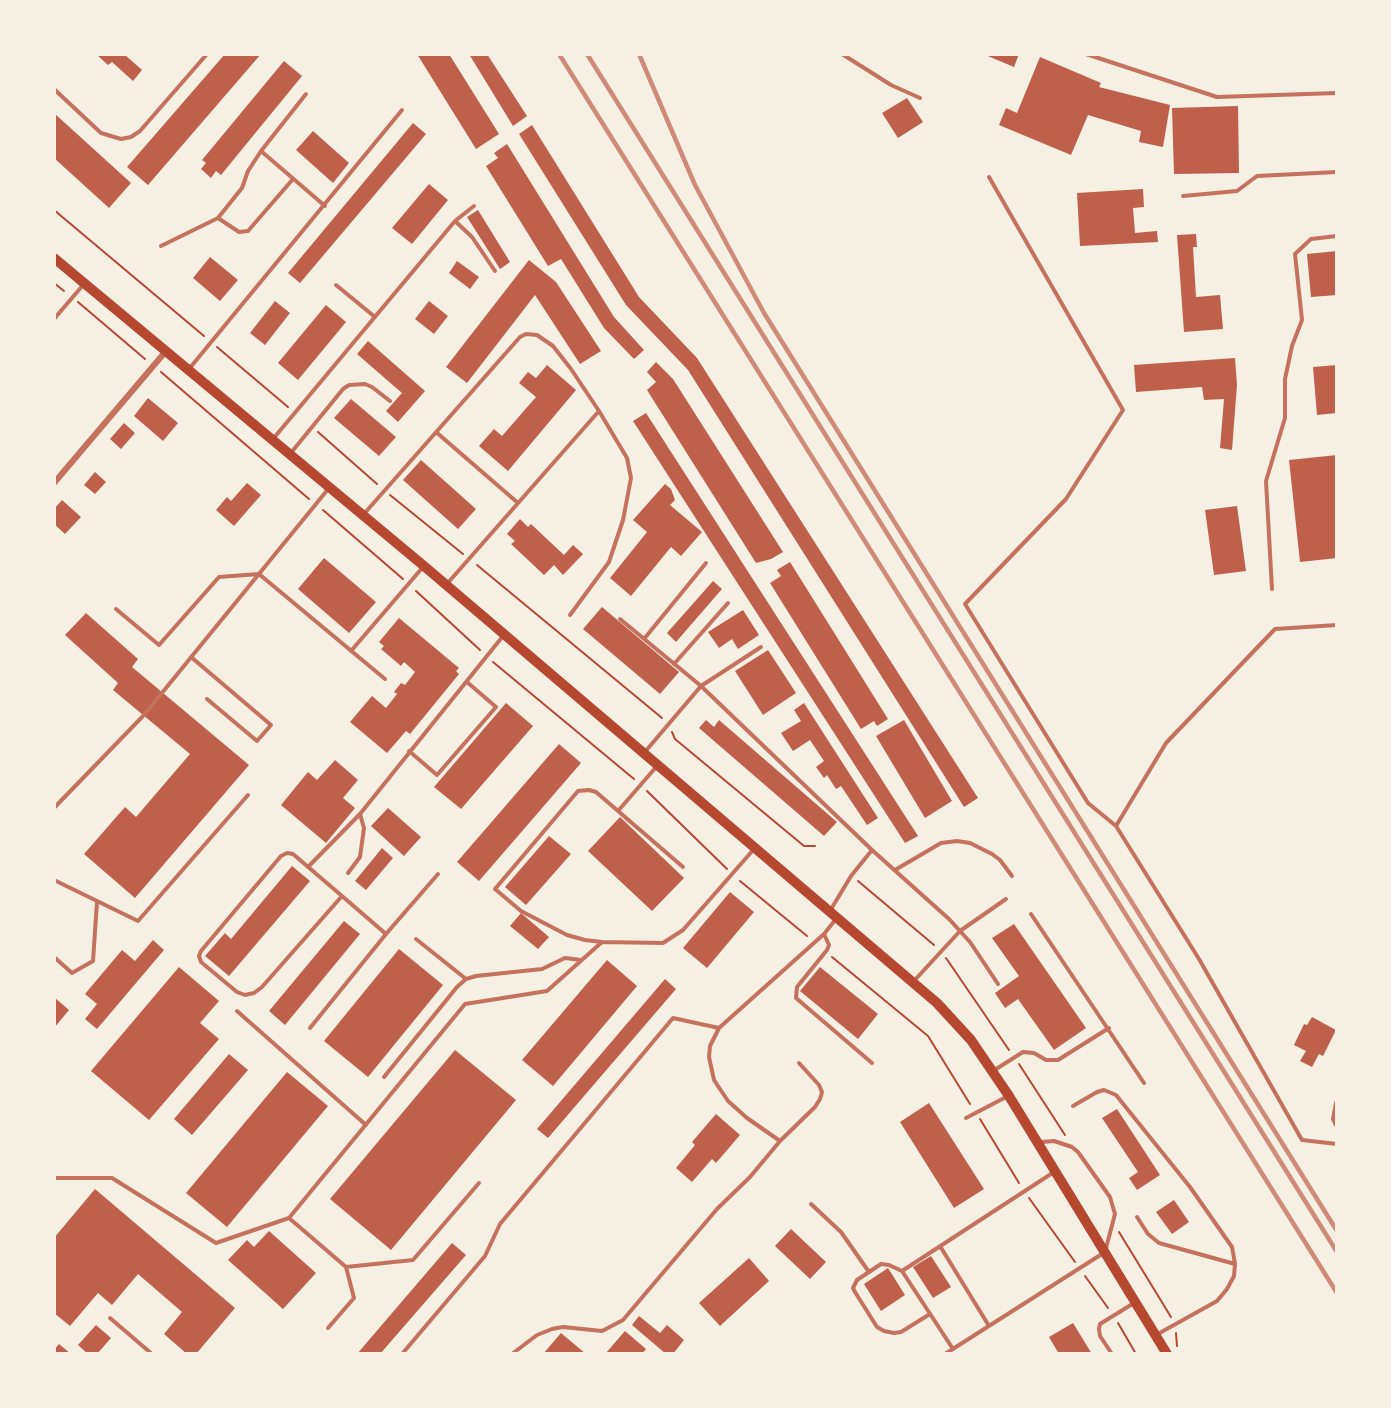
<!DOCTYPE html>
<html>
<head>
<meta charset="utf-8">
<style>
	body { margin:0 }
	#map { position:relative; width:1391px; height:1408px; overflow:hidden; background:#f6efe4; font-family:"PT Sans",sans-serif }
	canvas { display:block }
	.frame { position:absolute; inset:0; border:56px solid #f6efe4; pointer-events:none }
</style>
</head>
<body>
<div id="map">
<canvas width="1391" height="1408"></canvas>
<div class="frame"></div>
</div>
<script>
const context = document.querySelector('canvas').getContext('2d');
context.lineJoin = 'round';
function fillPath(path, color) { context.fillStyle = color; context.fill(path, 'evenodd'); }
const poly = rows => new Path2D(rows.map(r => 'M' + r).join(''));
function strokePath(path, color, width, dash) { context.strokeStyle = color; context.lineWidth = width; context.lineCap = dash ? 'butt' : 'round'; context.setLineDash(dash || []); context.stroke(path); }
const building = poly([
	[96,54,124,54,142,70,133,81,112,62,108,65],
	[225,54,261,54,148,185,127,167],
	[417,54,449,54,499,134,476,149],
	[469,54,487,54,527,116,513,126],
	[983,54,1019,54,1014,67],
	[1040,57,1101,83,1099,87,1170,105,1163,147,1139,142,1141,131,1088,115,1071,155,999,125,1006,108,1017,113],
	[284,61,302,76,221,175,216,171,211,178,201,169,206,163,202,160],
	[907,98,923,122,898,138,882,113],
	[1238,106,1239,173,1174,174,1172,108],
	[54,113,131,183,109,208,54,158],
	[413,123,426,134,300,283,288,273],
	[532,125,639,297,697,358,978,798,964,807,688,370,626,305,519,134],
	[313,131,349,163,333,183,296,150],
	[507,144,614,317,644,350,634,359,604,328,561,259,548,266,486,166,498,158,494,153],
	[429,184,448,200,412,244,392,228],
	[1143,189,1144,207,1133,208,1135,233,1157,231,1158,242,1080,246,1077,193],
	[478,210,510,262,500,269,467,217],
	[1196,234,1197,247,1193,247,1196,297,1220,295,1223,329,1184,332,1177,235],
	[1337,251,1337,295,1311,297,1307,254],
	[210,257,238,280,220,301,193,278],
	[529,260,556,282,601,351,580,364,535,295,467,383,446,367],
	[457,261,479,277,470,289,449,273],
	[275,301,290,313,265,345,250,333],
	[429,301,448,316,434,334,415,319],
	[326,305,346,322,298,380,278,363],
	[368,341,425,391,398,422,386,411,402,393,357,354],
	[1235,358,1237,385,1232,450,1220,448,1224,399,1204,400,1202,387,1136,392,1134,365],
	[656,362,673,379,783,552,771,559,756,563,647,390,656,382,647,372],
	[547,365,576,390,508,471,479,446,494,429,502,436,536,397,519,383,528,372,536,378],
	[1337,365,1337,413,1317,415,1313,367],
	[148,398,178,423,163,441,134,416],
	[351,399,396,437,379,456,334,418],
	[646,413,918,836,905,843,633,421],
	[124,423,135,433,121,449,110,439],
	[1337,455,1337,558,1300,562,1289,460],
	[421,460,476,509,458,529,403,480],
	[95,472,106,482,95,494,84,485],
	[247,483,261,495,234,526,216,510,227,497,231,501],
	[665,484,671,489,675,500,670,505,702,532,681,556,671,547,631,596,610,578,647,532,633,520],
	[62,500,81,517,65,534,54,524,54,509],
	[1237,506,1246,571,1214,575,1205,510],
	[520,519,528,527,531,524,564,555,573,545,583,554,563,575,554,565,544,575,511,544,515,541,507,534],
	[324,558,376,602,349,633,298,589],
	[790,562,888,719,877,726,874,721,861,729,770,583,781,576,777,570],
	[713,581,722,589,676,642,667,633],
	[602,607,679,672,660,694,583,629],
	[743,610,759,635,738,649,732,639,719,648,708,632],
	[86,613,138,659,132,667,249,765,135,898,84,854,125,807,136,817,190,754,113,690,118,683,65,635],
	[399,618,459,668,456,671,459,674,410,734,406,731,387,753,350,722,372,696,386,708,397,694,394,692,401,683,405,685,415,672,404,662,401,666,381,649,384,646,379,642],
	[768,650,796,693,763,715,735,671],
	[506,703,533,726,461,809,434,787],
	[804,703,878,818,867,825,841,786,836,789,827,775,824,778,816,767,824,761,810,740,793,751,781,733,801,721,794,710],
	[706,720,714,727,719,720,837,822,824,836,699,728],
	[904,720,952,801,925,818,876,736],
	[559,744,581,763,479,881,457,862],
	[335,760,358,780,343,798,355,808,326,843,281,805,308,772,317,780],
	[388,808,421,837,404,856,371,826],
	[620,817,684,878,652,911,588,851],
	[549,836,571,854,526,905,505,887],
	[382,848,393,858,366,890,355,881],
	[292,866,310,881,229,976,205,956,225,933,231,939],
	[730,892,754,912,707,968,683,948],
	[521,913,549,937,538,949,510,926],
	[344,921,360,934,285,1025,269,1011],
	[1014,924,1086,1028,1054,1050,1018,999,1005,1008,995,993,1019,976,992,938],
	[153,940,164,950,97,1029,85,1019,97,1004,85,994,122,950,135,961],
	[399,949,443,985,368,1077,324,1041],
	[607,960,637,986,553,1086,522,1060],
	[179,967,219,1001,200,1023,219,1039,149,1120,91,1071],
	[820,967,878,1014,858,1039,800,991],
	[665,979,676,989,548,1138,537,1129],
	[54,997,69,1010,54,1028],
	[1312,1017,1336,1030,1323,1056,1319,1054,1312,1067,1300,1061,1306,1051,1294,1045,1304,1024,1307,1025],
	[455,1050,516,1100,391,1250,330,1199],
	[229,1054,248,1070,192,1135,174,1119],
	[287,1072,328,1106,227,1227,186,1193],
	[929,1103,984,1189,954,1208,900,1122],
	[1117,1109,1160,1175,1137,1190,1129,1178,1138,1172,1102,1118],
	[716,1114,740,1135,716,1163,712,1159,692,1182,676,1168,695,1145,692,1142],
	[95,1189,235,1308,196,1354,187,1354,164,1334,182,1312,138,1274,112,1305,98,1293,70,1326,54,1313,54,1238],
	[1174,1200,1189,1222,1172,1234,1156,1212],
	[791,1229,826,1262,810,1279,775,1246],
	[269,1231,316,1273,283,1309,228,1260,247,1240,254,1247],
	[452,1243,466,1255,380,1354,357,1354],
	[931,1256,951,1287,933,1298,913,1267],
	[749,1258,769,1281,720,1326,699,1303],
	[888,1268,905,1295,881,1311,864,1284],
	[639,1316,660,1333,667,1325,684,1340,673,1354,666,1354,632,1325],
	[1073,1323,1092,1354,1059,1354,1049,1337],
	[96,1325,111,1338,97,1354,88,1354,78,1345],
	[625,1331,646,1349,642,1354,605,1354],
	[561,1333,586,1354,543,1354],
	[59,1344,71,1354,54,1354,54,1350]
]);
const path = poly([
	[54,210,204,336],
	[54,283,64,291],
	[78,302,145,359],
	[217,347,288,407],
	[161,372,309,499],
	[318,432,377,484],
	[390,495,463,554],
	[323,510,403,579],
	[477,565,662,718],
	[416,591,480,650],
	[493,662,634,779],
	[672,732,675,739,804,846,815,846],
	[647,791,727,869],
	[740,881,807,936],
	[858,881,934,945],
	[832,957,928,1036,970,1104],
	[946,958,1009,1050],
	[1019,1064,1065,1135],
	[980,1119,1019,1183],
	[1029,1198,1075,1262],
	[1119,1232,1171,1317],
	[1085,1276,1108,1308],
	[1118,1323,1136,1354],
	[1176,1333,1177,1346]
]);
const service = poly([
	[842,54,891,85,920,98],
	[1086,54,1217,97,1337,93],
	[54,89,101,133,121,139,131,137,140,131,207,54],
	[261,151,306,94],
	[989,177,1123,410,1066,499,965,604,1088,803,1116,826],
	[1183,196,1237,191,1257,176,1337,172],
	[218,218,239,232,248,231,293,179],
	[455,221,472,237,495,271],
	[161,246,218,218,242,188,248,171,261,151,325,206],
	[336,285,375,317],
	[54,319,84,284],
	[189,369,402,110],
	[436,432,518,503],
	[273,439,455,221,474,206],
	[290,454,343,389,349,385,365,384,372,387,390,401],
	[363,515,520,337,526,334,537,335,553,346,571,369,599,411],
	[446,585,599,411,627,458,631,478,623,520,609,562,570,615],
	[1272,589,1266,481,1285,418,1285,379,1292,346,1302,320,1295,254,1311,239,1337,236],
	[116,609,159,645,219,577,259,574,385,679],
	[620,619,701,686,872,850,949,919,970,942,998,984],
	[1337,625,1275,629,1166,743,1116,826,1199,959,1302,1140,1337,1144],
	[644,639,706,563],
	[351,651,423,567],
	[191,657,271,725,257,741,207,699],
	[674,664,728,603],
	[409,751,437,775,496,707,467,682],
	[644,753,701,686,761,647],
	[657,766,618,811,683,867],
	[54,808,144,715,329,488],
	[618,811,596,792,589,790,578,791,495,889,521,911,567,935,585,940,602,942,663,943,683,930,754,849],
	[308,867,360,814,503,636],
	[895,870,941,843,957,841,970,843,992,854,1000,860,1012,876],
	[348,873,360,857,364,828,360,814],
	[54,880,138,921,248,795],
	[342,896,262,987,254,993,245,995,237,992,201,962,199,956,201,951,281,856,287,853,293,854,342,896,386,934],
	[830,911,851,876,872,850],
	[1031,914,1144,1083],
	[824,934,829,945,827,950,797,987,796,998,872,1063],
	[416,939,466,979],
	[54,957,72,973,93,961,97,902],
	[913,982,960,931,1006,899],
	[237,1011,366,1125],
	[310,1028,386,934,438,874],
	[799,1063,819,1085,822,1092,820,1099,815,1107,780,1141,747,1118,728,1101,714,1080,709,1057,710,1046,719,1028,824,934,836,919],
	[993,1071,1023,1052,1034,1053,1046,1060,1058,1060,1109,1028],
	[384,1077,457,987,466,979,476,976,542,969,565,958,581,960],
	[1073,1106,1097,1092,1104,1090,1116,1095,1190,1187,1232,1247,1235,1264,1234,1276,1227,1289,1217,1301,1156,1335],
	[966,1118,1008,1096],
	[54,1178,112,1178,216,1243,289,1218],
	[479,1183,413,1260,346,1267,289,1218,465,1004,547,991,602,942],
	[811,1204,841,1232,869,1272],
	[1137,1217,1148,1234,1159,1243,1235,1264],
	[940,1246,989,1326],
	[902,1271,889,1265,881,1264,857,1280,853,1288,855,1292,877,1327,884,1331,894,1333,901,1332,930,1314],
	[110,1318,152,1354],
	[328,1328,354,1298,346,1267],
	[953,1349,902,1271,1054,1172],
	[402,1354,485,1256,500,1224,673,1018,719,1028],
	[512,1354,537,1335,552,1329,563,1327,602,1331,623,1320,717,1209,750,1177,780,1141],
	[945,1354,1105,1252,1115,1214,1110,1197,1078,1152,1072,1147,1054,1141,1041,1142],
	[1112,1354,1100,1336,1099,1329,1100,1324,1134,1303]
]);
const minor = poly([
	[54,483,166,351],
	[1337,1103,1334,1119,1337,1125]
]);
const secondary = poly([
	[54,258,424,566,937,1003,971,1040,1009,1096,1167,1354]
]);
const rail = poly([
	[559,54,1337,1293],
	[587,54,1337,1252],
	[639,54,695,185,764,313,1337,1231]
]);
fillPath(building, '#bf614a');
strokePath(path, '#b5482f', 2);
strokePath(service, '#c5725c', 4);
strokePath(minor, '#c5725c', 6);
strokePath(secondary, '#b5482f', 10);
strokePath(rail, '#cf8b77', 4.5);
</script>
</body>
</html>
